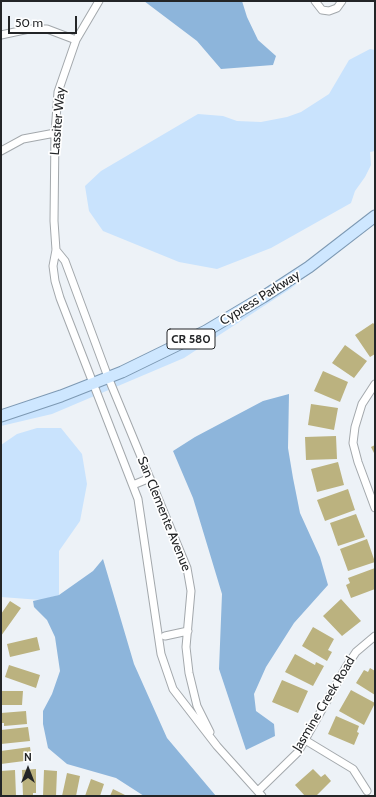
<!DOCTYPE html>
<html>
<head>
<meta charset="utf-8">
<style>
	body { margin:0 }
	#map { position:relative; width:376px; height:797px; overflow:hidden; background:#edf2f7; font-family:Cabin,sans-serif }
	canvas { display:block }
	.frame { position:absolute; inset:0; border:2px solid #232527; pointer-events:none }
	.north { position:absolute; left:8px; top:749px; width:40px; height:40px; -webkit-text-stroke:3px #fff; paint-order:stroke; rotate:0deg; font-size:11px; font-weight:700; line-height:16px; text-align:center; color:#232527 }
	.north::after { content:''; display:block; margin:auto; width:14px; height:18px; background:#232527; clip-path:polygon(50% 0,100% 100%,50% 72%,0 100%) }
	.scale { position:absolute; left:8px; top:16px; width:69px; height:18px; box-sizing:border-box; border:2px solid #232527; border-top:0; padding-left:5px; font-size:12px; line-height:14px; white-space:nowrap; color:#232527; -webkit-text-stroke:3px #fff; paint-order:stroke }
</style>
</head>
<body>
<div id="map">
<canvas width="376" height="797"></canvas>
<div class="frame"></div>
<div class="north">N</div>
<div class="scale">50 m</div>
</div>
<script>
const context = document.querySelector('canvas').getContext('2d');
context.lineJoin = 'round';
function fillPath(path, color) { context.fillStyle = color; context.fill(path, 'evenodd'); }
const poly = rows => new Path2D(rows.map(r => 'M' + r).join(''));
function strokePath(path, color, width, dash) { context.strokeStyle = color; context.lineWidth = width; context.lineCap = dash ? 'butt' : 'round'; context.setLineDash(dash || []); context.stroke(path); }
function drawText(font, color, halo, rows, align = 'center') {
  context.font = font + ' Cabin,sans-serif'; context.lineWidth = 3.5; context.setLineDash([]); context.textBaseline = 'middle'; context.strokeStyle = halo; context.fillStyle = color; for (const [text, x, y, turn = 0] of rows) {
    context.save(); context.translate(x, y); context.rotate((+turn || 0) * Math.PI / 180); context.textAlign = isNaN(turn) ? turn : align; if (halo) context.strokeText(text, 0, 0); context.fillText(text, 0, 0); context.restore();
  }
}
const green = poly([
	[370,49,375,50,375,151,370,152,371,165,365,177,355,191,351,203,271,248,217,269,179,262,103,231,89,211,85,186,101,171,198,114,223,116,237,121,261,122,287,117,301,112,329,94,349,60],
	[357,236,290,289,184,358,52,414,1,426,1,421,123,377,208,336],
	[37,428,61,428,82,454,87,484,80,521,59,551,59,595,41,600,1,597,1,445,17,434]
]);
const water = poly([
	[144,1,242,1,247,17,258,40,276,56,273,65,221,69,197,41],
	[289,394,288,448,293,478,300,513,320,557,328,585,294,623,266,667,254,694,256,711,274,724,275,736,246,750,219,669,222,594,193,498,173,451,195,437,263,401],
	[103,559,134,664,167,738,216,796,144,796,116,778,67,764,48,748,43,724,43,711,52,694,60,671,55,637,47,620,34,607,33,601,59,595,93,571]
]);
const building = poly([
	[373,323,375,325,375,354,370,357,355,335],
	[345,345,367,361,354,378,332,363],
	[323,371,348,382,340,402,314,391],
	[311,404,338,408,334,430,308,425],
	[336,436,337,459,306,460,305,437],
	[375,445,375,455,371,447],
	[338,462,344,485,317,492,311,469],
	[348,489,355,510,325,521,317,500],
	[356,514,365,537,338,546,330,523],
	[367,539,375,562,348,571,340,549],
	[375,568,375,589,351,598,346,585,350,583,348,578],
	[341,599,361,621,342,636,323,616],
	[10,601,21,608,1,636,1,614],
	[313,627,334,639,328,650,332,652,327,661,302,646],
	[37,637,40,650,10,657,7,644],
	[295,654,315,665,316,662,324,666,313,686,285,672],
	[9,665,40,675,36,688,5,677],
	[370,668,375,671,375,695,356,683,364,670,368,672],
	[282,680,308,691,298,713,272,702],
	[351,690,375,703,364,725,339,711],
	[1,691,23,691,22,705,1,705],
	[26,711,27,724,4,726,4,723,1,723,1,713],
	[336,716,359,726,357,732,359,733,354,745,328,734],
	[28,727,30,741,1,744,1,730],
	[30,747,32,760,1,764,1,751],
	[36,769,36,793,33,793,33,796,23,796,22,770],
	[313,769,321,777,325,774,331,781,316,796,305,796,295,785],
	[15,770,16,796,2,796,1,771],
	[44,770,57,771,56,796,43,796],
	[67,773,80,776,76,796,62,796],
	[91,779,104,784,100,796,85,796],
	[113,789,127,796,110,796]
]);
const street = poly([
	[99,1,76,40,58,92,55,133,54,221,56,250,53,266,55,281,60,298,138,499,161,654,173,689,217,746,262,796],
	[315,1,322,10,329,11,337,8,342,1],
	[1,35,29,29,47,29,76,40],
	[1,151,23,139,55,133],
	[56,250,65,261,108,377,187,568,191,591,186,647,189,673,197,706,210,732],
	[375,384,362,404,355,427,353,443,358,462,375,508],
	[133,485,150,478],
	[165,636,188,631],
	[305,740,353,769,367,791],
	[258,791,298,752,346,667,356,652,375,636]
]);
const primary = poly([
	[1,416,61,396,122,372,206,331,263,297,309,267,375,216]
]);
const shields = [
	[191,339,48]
];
const shieldNames = [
	["CR 580",191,339]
];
const streetNames = [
	["Lassiter Way",58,121,-85],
	["Cypress Parkway",260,298,-32],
	["San Clemente Avenue",164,514,68],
	["Jasmine Creek Road",324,704,-59]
];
fillPath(green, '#c9e3fd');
fillPath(water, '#8db5db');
fillPath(building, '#bbb27f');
strokePath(street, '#a3a8ac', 9);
strokePath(primary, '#7d99b3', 13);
strokePath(street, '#fff', 7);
strokePath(primary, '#cee7ff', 11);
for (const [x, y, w] of shields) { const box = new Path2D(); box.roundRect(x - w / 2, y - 10, w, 20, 3); context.fillStyle = '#fff'; context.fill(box); strokePath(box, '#232527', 1); }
drawText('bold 12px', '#232527', null, shieldNames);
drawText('13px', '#232527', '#fff', streetNames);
</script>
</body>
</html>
